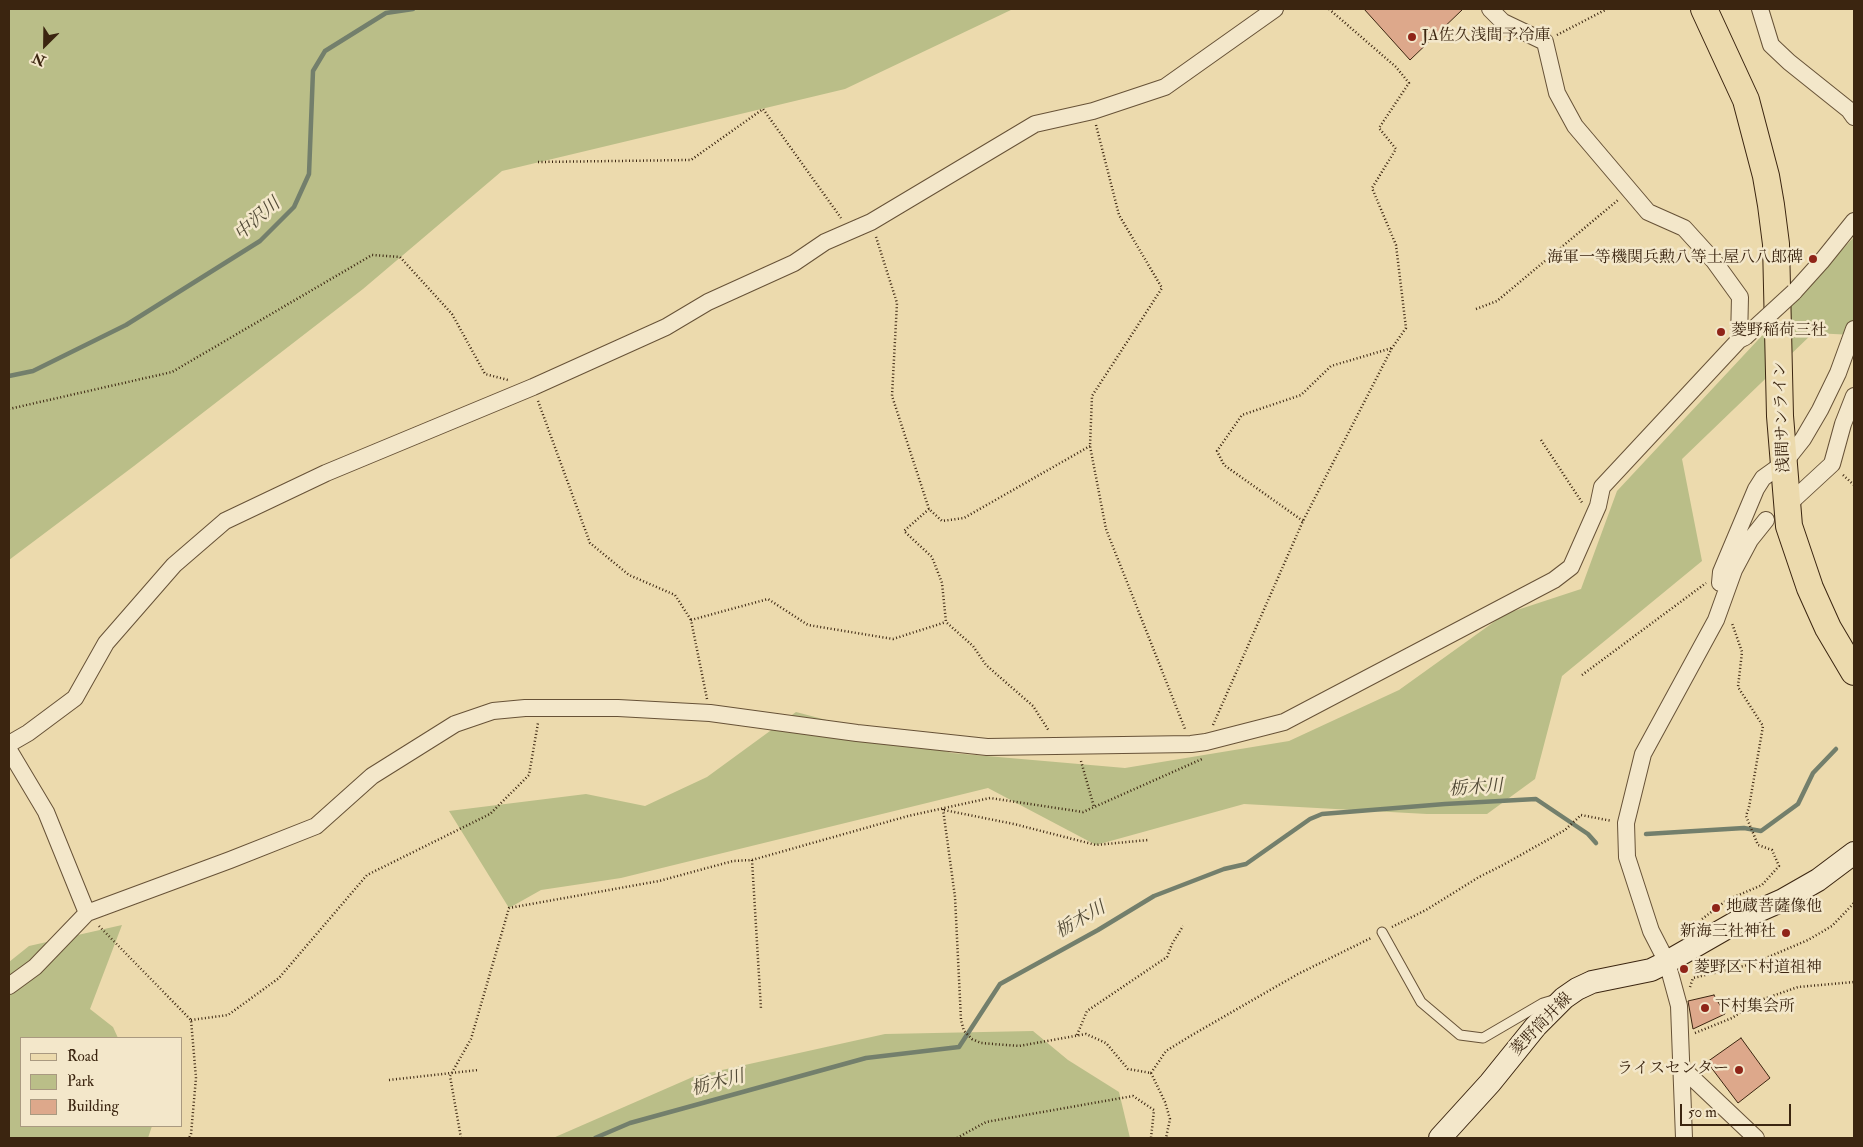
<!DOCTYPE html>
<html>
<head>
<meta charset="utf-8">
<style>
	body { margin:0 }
	#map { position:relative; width:1863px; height:1147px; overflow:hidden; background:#ecdaad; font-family:"IM FELL Double Pica",serif }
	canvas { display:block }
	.frame { position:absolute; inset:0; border:10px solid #3b2510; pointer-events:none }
	.legend { position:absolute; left:20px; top:1037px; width:162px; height:90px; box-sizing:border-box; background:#f3e7ca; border:1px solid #a99980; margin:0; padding:6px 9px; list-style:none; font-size:15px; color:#3b2510 }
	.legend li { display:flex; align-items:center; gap:10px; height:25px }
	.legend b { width:25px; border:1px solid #a99980 }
	.north { position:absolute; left:20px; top:20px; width:50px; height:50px; -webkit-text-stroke:4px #f3e7ca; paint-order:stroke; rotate:203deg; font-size:14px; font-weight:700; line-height:20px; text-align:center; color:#3b2510 }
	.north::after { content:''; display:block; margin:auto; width:18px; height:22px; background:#3b2510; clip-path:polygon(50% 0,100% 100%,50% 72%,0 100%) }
	.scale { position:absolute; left:1680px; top:1104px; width:111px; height:22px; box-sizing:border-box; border:2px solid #3b2510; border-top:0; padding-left:6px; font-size:15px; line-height:18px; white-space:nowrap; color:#3b2510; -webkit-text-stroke:4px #f3e7ca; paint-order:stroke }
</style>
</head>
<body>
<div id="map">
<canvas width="1863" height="1147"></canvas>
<div class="frame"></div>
<ul class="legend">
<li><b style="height:6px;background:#ecdaad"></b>Road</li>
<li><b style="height:14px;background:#babe88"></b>Park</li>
<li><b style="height:14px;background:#dda88b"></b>Building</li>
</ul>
<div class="north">N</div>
<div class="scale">50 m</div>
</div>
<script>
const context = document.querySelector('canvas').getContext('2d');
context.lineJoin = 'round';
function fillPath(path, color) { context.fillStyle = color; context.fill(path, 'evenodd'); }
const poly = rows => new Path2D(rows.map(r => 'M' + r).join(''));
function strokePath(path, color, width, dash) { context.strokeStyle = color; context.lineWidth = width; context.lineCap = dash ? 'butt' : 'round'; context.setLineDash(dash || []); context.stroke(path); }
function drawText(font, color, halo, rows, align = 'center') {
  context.font = font + ' "IM FELL Double Pica","Noto Serif JP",serif'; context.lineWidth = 5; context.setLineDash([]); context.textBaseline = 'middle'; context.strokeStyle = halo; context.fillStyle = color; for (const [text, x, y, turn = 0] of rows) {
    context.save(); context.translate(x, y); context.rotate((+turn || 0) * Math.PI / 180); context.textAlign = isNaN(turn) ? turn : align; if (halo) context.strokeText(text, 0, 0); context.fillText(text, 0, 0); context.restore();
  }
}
const green = poly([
	[9,9,1013,9,845,89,502,171,363,289,134,466,9,560],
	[1854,237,1854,335,1813,333,1682,459,1702,561,1562,676,1535,779,1487,814,1427,814,1244,804,1096,845,988,788,621,878,541,890,509,908,449,811,586,794,645,806,707,777,796,712,952,753,1125,768,1289,741,1399,690,1505,614,1581,589,1617,491],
	[122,925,90,1009,113,1027,118,1038,21,1038,21,1126,152,1126,148,1138,9,1138,9,962,29,946],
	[1033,1031,1068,1060,1119,1092,1130,1138,553,1138,695,1076,885,1034]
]);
const stream = poly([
	[9,376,33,371,126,325,260,241,294,207,309,174,313,71,325,51,386,13,413,9],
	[1646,834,1744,828,1761,831,1798,804,1813,773,1836,749],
	[595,1138,630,1123,866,1058,959,1047,1000,984,1098,930,1154,896,1224,869,1246,864,1310,819,1322,814,1445,804,1536,799,1588,834,1596,843]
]);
const building = poly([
	[1364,9,1463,9,1410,60,1364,9],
	[1714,995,1725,1014,1693,1029,1688,1001,1714,995],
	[1741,1038,1770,1078,1738,1103,1707,1062,1741,1038]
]);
const path = poly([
	[1557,35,1607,9],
	[1096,125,1119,215,1162,288,1092,396,1090,446,1106,529,1185,729],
	[538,162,691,160,763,109,841,218],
	[876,237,897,303,892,396,929,509,942,521,964,518,1090,446],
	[1476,309,1497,301,1618,200],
	[538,401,590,543,629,575,675,595,691,620],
	[9,409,172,372,372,255,400,257,452,314,485,374,508,380],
	[1541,440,1583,504],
	[1843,475,1854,485],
	[929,509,904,531,932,557,942,583,946,622,973,646,986,665,1033,706,1049,731],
	[1303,521,1224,465,1217,451,1242,415,1301,395,1331,366,1392,348],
	[1582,675,1706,583],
	[707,699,691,620,768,599,808,625,893,639,946,622],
	[1213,725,1303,521,1392,348,1406,328,1396,245,1372,188,1396,149,1379,128,1409,83,1396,67,1329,9],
	[1081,761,1094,807],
	[943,809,955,897,961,1020,964,1031,972,1039,981,1043,1019,1046,1086,1034,1106,1043,1128,1069,1151,1073],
	[944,810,1014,824,1096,845,1148,840],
	[752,860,761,1009],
	[1702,919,1727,900,1762,885,1779,866,1772,850,1758,845,1746,816,1749,807,1763,726,1738,687,1742,652,1732,623],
	[99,926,191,1020,196,1078,191,1134,189,1138],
	[1392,927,1426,910,1479,877,1503,865,1565,830,1581,815,1612,821],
	[1690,987,1693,978,1752,964,1808,940,1832,926,1854,903],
	[191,1020,228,1015,279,978,367,875,490,814,529,775,538,723],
	[1695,1033,1732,1018,1758,1001,1798,987,1854,982],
	[1077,1035,1087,1011,1167,957,1172,944,1183,926],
	[1151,1073,1166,1051,1192,1035,1298,974,1371,938],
	[1151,1073,1165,1102,1170,1119,1166,1138],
	[389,1080,478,1070],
	[461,1138,450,1076,471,1039,509,908,659,881,733,861,752,860,908,816,990,798,1083,812,1202,759],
	[957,1138,986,1122,1133,1096,1154,1110,1151,1138]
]);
const service = poly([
	[1382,932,1421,1002,1460,1035,1483,1038,1543,1003,1553,1000]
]);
const minor = poly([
	[1490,9,1503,22,1545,42,1557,93,1575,126,1648,212,1684,228,1714,261,1740,297,1739,340],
	[1760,9,1771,45,1789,62,1849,110,1854,117],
	[1794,292,1821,262,1854,221],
	[1793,500,1832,464,1843,424,1854,396],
	[1720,583,1721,572,1756,489,1763,478,1784,463,1803,439,1820,410,1838,373,1854,329],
	[9,744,28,733,75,698,106,643,174,565,225,521,326,473,533,387,666,327,708,302,794,263,825,242,871,222,1035,124,1093,111,1165,87,1275,9],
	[9,750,46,812,87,913],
	[9,986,35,967,87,913,230,860,316,826,372,776,455,724,493,711,525,708,618,708,710,713,857,733,987,747,1191,744,1206,742,1284,722,1554,580,1571,567,1598,506,1602,487,1739,340,1745,337],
	[1683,1069,1756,1138],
	[1684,1138,1679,1006,1667,962,1651,931,1627,857,1626,823,1643,754,1716,620,1734,570,1750,540,1766,520]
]);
const secondary = poly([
	[1440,1138,1490,1083,1536,1026,1564,998,1577,989,1592,982,1651,970,1667,962,1749,915,1783,900,1818,880,1854,853]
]);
const primary = poly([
	[1704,9,1746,100,1766,176,1771,205,1776,244,1780,416,1789,526,1810,588,1828,628,1854,672]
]);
const minorBridge = poly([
	[1745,337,1794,292]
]);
const markers = [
	[1412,37,5,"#8f2418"],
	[1813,259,5,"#8f2418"],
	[1721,332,5,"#8f2418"],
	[1716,908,5,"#8f2418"],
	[1786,933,5,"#8f2418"],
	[1684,969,5,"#8f2418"],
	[1705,1008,5,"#8f2418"],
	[1739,1070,5,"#8f2418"]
];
const poiNames = [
	["JA佐久浅間予冷庫",1422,37],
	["海軍一等機関兵勲八等土屋八八郎碑",1803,259,"right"],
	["菱野稲荷三社",1731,332],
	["地蔵菩薩像他",1726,908],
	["新海三社神社",1776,933,"right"],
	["菱野区下村道祖神",1694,969],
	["下村集会所",1715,1008],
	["ライスセンター",1729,1070,"right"]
];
const streetNames = [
	["浅間サンライン",1783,417,-92],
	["菱野筒井線",1542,1025,-46]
];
const waterNames = [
	["中沢川",258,220,-41],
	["栃木川",1476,789,-4],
	["栃木川",1081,921,-30],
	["栃木川",718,1084,-15]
];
fillPath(green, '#babe88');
strokePath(stream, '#737f6c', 4.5);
fillPath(building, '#dda88b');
strokePath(building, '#3b2510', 1);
strokePath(service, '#675237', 11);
strokePath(minor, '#675237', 18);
strokePath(secondary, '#3b2510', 24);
strokePath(primary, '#3b2510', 28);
strokePath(path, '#3b2510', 2.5, [1, 2.5]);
strokePath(service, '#f3e7ca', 9);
strokePath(minor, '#f3e7ca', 16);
strokePath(secondary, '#f3e7ca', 22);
strokePath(primary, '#ecdaad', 26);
strokePath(minorBridge, '#675237', 18, []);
strokePath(minorBridge, '#f3e7ca', 16);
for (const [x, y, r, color] of markers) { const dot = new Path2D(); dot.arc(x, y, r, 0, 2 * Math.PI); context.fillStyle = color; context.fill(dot); strokePath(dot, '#f3e7ca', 2); }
drawText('16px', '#3b2510', '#f3e7ca', poiNames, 'left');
drawText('16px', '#3b2510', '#f3e7ca', streetNames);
drawText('italic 18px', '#524a36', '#f3e7ca', waterNames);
</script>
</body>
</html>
